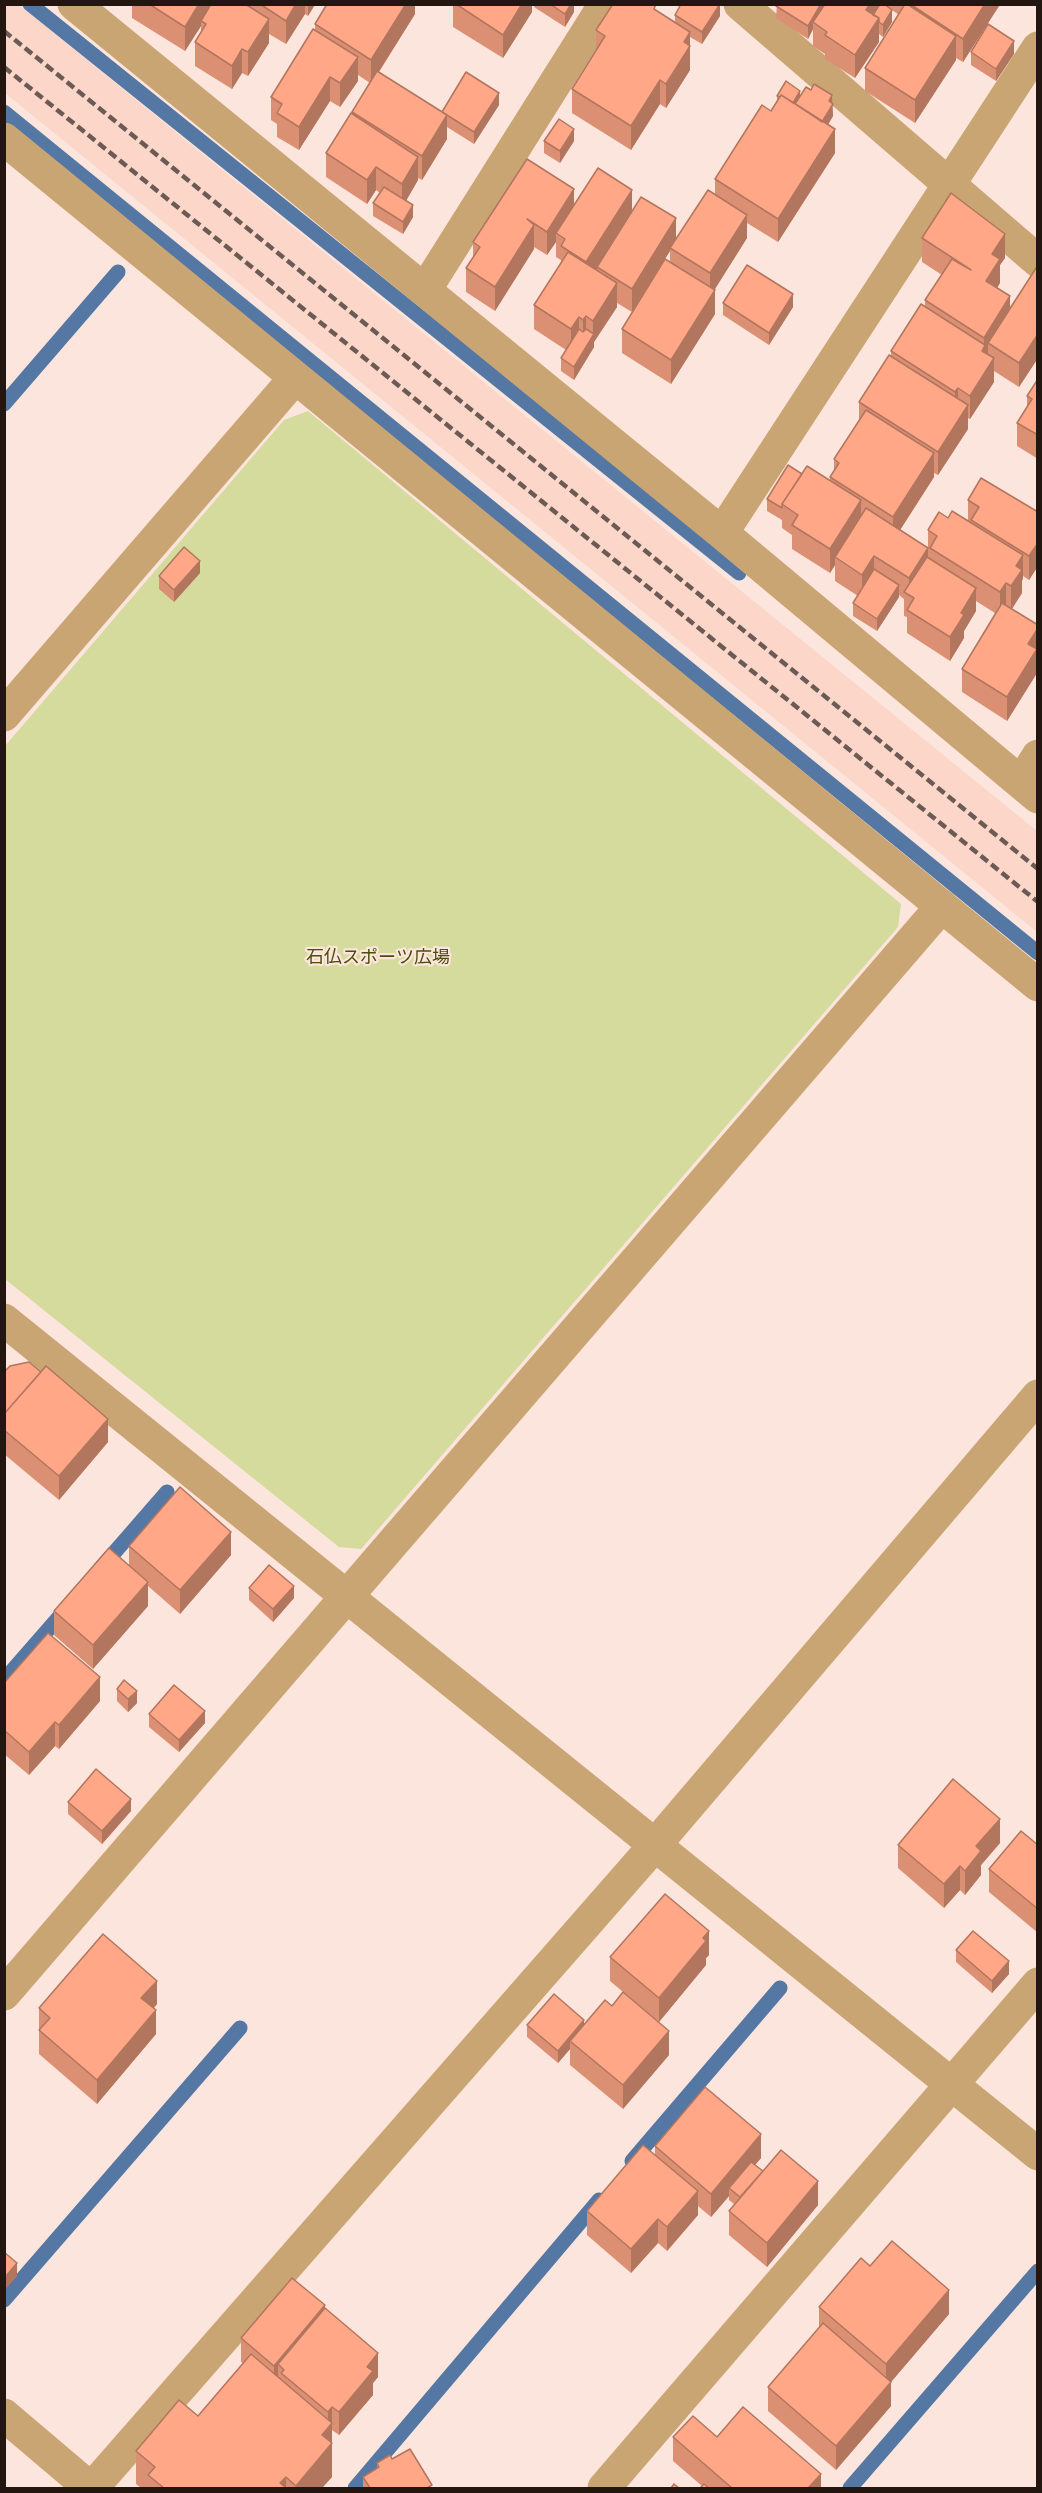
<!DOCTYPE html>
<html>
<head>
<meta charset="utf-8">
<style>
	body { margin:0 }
	#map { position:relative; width:1042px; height:2493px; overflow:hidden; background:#fce5dc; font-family:"Public Sans",sans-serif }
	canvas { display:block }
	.frame { position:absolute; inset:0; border:6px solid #231510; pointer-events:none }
</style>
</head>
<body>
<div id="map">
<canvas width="1042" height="2493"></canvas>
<div class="frame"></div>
</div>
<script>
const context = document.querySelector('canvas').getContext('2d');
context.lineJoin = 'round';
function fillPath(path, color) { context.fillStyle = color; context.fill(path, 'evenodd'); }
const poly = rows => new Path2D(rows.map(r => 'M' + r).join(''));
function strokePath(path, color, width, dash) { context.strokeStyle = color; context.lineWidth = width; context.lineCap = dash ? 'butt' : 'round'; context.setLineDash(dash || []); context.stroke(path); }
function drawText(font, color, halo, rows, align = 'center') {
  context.font = font + ' "Public Sans","Noto Sans JP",sans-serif'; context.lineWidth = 4.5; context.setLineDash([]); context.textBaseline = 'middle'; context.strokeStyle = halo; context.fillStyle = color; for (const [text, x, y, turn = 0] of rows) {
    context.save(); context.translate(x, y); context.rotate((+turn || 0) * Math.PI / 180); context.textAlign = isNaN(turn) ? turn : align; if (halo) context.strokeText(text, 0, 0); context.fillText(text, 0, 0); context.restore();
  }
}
const built = poly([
	[4,5,19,5,1037,831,1037,932,5,93]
]);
const green = poly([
	[308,411,901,904,898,927,361,1549,339,1547,5,1279,5,746,284,420]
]);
const stream = poly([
	[30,4,739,573],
	[4,112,1038,953],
	[4,404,118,272],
	[100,1569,167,1492],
	[4,1680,67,1608],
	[632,2161,780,1988],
	[4,2300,240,2028],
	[355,2488,599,2200],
	[850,2488,1038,2271]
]);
const minor = poly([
	[74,4,722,533,1038,797],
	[740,4,1038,261],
	[4,139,1038,985],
	[425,290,605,4],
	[722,533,1038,48],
	[4,715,295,378],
	[1021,783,1038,756],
	[4,1320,1038,2154],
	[4,1994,942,906],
	[4,2415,90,2488],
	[92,2488,655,1845,1038,1396],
	[604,2488,1038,1984]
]);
const rail = poly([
	[4,31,1038,869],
	[4,67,1038,902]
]);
const wall = poly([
	[132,4,315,4,315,5,308,16,305,14,286,44,269,34,269,43,248,76,242,73,232,89,195,66,195,42,201,33,201,26,185,51,132,18],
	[415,4,415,14,379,72,442,112,499,105,474,144,447,127,447,139,422,180,418,178,418,180,406,200,413,217,403,234,373,216,373,203,380,193,376,190,367,204,326,177,326,153,352,114,352,112,370,83,358,75,358,81,340,107,330,101,299,150,277,137,277,124,271,120,271,97,315,29,315,24],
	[453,4,532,4,532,12,503,58,453,27],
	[534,4,574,4,574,12,565,27,534,7],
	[777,4,999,4,999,6,963,62,956,58,956,60,915,123,865,91,865,68,899,15,892,10,892,22,883,37,879,34,879,42,855,78,825,59,825,54,813,46,813,29,808,39,776,18],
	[656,11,675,22,675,15,720,16,702,44,690,37,690,70,666,108,660,104,631,150,572,113,572,89,596,50,596,30],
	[971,52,1014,54,996,81,971,65],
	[777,96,800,97,832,103,833,116,828,125,835,153,778,242,747,223,747,238,714,290,715,314,671,384,622,353,622,329,670,263,670,251,632,312,617,303,617,307,594,342,594,347,574,380,561,371,561,358,566,350,534,329,534,305,561,264,561,260,556,257,556,242,547,255,534,247,534,249,495,311,466,292,466,268,473,258,473,242,574,204,632,212,676,239,715,195,715,179,771,111,777,101],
	[544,141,574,141,560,163,544,153],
	[922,238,1005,258,1000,265,1000,283,997,288,1010,307,1038,265,1038,358,1019,387,994,371,994,382,970,419,968,418,968,429,938,475,934,473,934,477,900,530,928,548,928,530,948,518,968,520,968,500,1038,512,1038,566,1029,580,1023,576,1023,578,1022,581,1022,593,1012,609,1038,625,1037,673,1007,721,962,692,962,669,995,613,976,601,976,611,964,631,964,638,950,661,907,633,907,617,904,616,904,599,899,595,899,597,877,631,853,616,853,603,858,596,835,581,835,565,830,573,792,549,792,535,782,528,782,520,767,511,767,499,802,474,830,481,830,477,834,471,834,459,859,421,859,402,891,356,891,351,925,307,925,300,942,275,922,262],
	[723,303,793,307,769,345,723,315],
	[1038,379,1038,459,1017,446,1017,423,1027,406,1027,396],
	[200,573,174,602,159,589,159,576],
	[4,1372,108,1442,59,1500,4,1454],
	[129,1546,231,1555,180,1614,148,1586,148,1606,93,1669,54,1635,54,1611,129,1566],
	[249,1588,294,1598,273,1622,249,1600],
	[4,1683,100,1701,59,1749,55,1746,29,1775,4,1754],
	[117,1689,137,1703,128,1712,117,1701],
	[149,1714,205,1723,179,1752,149,1727],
	[68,1802,131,1811,102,1844,68,1814],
	[1000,1843,981,1865,981,1875,965,1895,960,1890,944,1908,898,1868,898,1845],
	[1038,1845,1038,1933,989,1892,989,1869],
	[956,1950,1009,1974,992,1993,956,1962],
	[709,1955,706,1958,706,1965,659,2022,610,1981,610,1957],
	[157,2004,154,2008,156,2034,97,2104,39,2054,39,2008],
	[612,2006,669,2055,623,2109,570,2065,570,2049,558,2063,527,2037,527,2025,584,2024],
	[655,2146,761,2158,755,2165,763,2171,818,2205,767,2267,729,2235,729,2211,734,2204,729,2200,729,2196,711,2217,698,2206,698,2215,667,2251,658,2243,631,2273,587,2235,587,2211,655,2155],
	[4,2252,17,2276,6,2288,4,2287],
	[870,2266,949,2314,891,2382,891,2406,836,2470,768,2411,768,2387,819,2328,819,2307],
	[325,2308,378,2377,373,2383,373,2395,339,2435,332,2430,332,2477,322,2488,141,2488,136,2484,136,2451,198,2416,243,2363,241,2362,241,2338],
	[673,2437,717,2437,821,2488,700,2488,702,2486,673,2461],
	[392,2459,432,2488,363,2488,363,2477,377,2468,377,2463]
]);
const shadedWall = poly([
	[199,4,212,4,201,21,201,26,185,51,185,27],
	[296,4,305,4,305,14,286,44,286,21],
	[308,4,315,4,308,16],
	[406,4,415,4,415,14,371,84,371,60],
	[522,4,532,4,532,12,503,58,503,35],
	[571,4,574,4,574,12,565,27,565,14],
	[720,4,720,16,702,44,702,32],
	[821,4,828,4,813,22,813,29,808,39,808,26],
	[870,4,882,4,875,20,866,10],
	[985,4,999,4,999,6,963,62,963,39],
	[892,10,892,22,883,37,883,25],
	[879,18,879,42,855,78,855,55],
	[269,19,269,43,248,76,248,52],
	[690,32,690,70,666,108,666,84,684,42],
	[956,36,956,60,915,123,915,100],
	[1014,41,1014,54,996,81,996,69],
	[242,49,242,73,232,89,232,66],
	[358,57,358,81,340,107,340,83],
	[330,77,330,101,299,150,299,127],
	[660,80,660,104,631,150,631,126],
	[800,91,800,103,791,105],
	[499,93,499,105,474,144,474,132],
	[832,95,833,116,818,141,818,128,829,101],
	[447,115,447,139,422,180,422,156],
	[574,129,574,141,560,163,560,151],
	[835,129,835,153,778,242,778,219],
	[418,157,418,180,402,208,402,184],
	[376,167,376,190,367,204,367,180],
	[574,189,574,212,556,233,556,242,547,255,547,232],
	[632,190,632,213,586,286,586,262],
	[413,205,413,217,403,234,403,222],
	[747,215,747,238,710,297,710,273],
	[676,218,676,242,670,248,670,251,632,312,632,289],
	[534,225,534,249,495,311,495,287],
	[1005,234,1005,258,1000,265,1000,283,986,305,986,281,992,254],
	[617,283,617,307,594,342,594,347,574,380,574,367,593,336,593,321],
	[715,290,715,314,671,384,671,360],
	[793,294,793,307,769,345,769,333],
	[1010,296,1010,320,988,343,988,356,982,351,984,347,984,338],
	[586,316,586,340,583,343,583,320],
	[579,317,579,340,571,353,571,329],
	[1038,334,1038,358,1019,387,1019,363],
	[994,358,994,382,970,419,970,396],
	[958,388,958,412,955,416,955,392],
	[968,405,968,429,938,475,938,452],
	[934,453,934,477,893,541,893,517],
	[861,500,861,524,835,557,835,565,830,573,830,549],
	[1038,543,1038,566,1029,580,1029,556],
	[928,548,928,572,909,595,909,578],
	[1023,555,1023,578,1022,581,1022,593,1011,610,1011,586,1016,566],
	[874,556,874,580,862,599,862,575],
	[200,561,200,573,174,602,174,590],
	[1006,583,1006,607,1000,616,1000,592],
	[899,585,899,597,877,631,877,619],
	[976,588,976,611,964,631,964,638,950,661,950,637,961,613],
	[1038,628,1037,673,1007,721,1007,697,1028,644],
	[108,1419,108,1442,59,1500,59,1476],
	[231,1532,231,1555,180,1614,180,1590],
	[148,1582,148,1606,93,1669,93,1645],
	[294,1586,294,1598,273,1622,273,1609],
	[100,1677,100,1701,59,1749,59,1725],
	[137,1691,137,1703,128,1712,128,1699],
	[205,1711,205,1723,179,1752,179,1740],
	[55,1722,55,1746,29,1775,29,1752],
	[131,1799,131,1811,102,1844,102,1831],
	[1000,1819,1000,1843,981,1865,981,1875,965,1895,965,1871,976,1846],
	[960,1866,960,1890,944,1908,944,1884],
	[709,1931,709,1955,706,1958,706,1965,659,2022,659,1998,703,1938],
	[1009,1961,1009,1974,992,1993,992,1981],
	[157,1981,157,2004,141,2022,141,1998],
	[156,2010,156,2034,97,2104,97,2080],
	[584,2020,584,2033,570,2041,570,2049,558,2063,558,2051],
	[669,2031,669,2055,623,2109,623,2085],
	[761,2134,761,2158,733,2191,729,2188,729,2196,711,2217,711,2194],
	[818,2181,818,2205,767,2267,767,2243],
	[698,2191,698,2215,667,2251,667,2227],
	[658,2219,658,2243,631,2273,631,2249],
	[17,2263,17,2276,6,2288,6,2276],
	[949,2290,949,2314,891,2382,891,2406,836,2470,836,2446,886,2388,886,2364],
	[325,2305,325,2329,284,2370,278,2364,278,2385,274,2390,274,2366],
	[378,2353,378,2377,373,2383,373,2395,339,2435,339,2412,367,2367],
	[332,2407,332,2477,322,2488,296,2488,296,2486,322,2435,328,2428,328,2412],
	[821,2474,821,2488,808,2488],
	[286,2477,286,2488,280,2483]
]);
const building = poly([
	[149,4,199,4,185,27,149,4],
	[211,4,245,4,269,19,248,52,242,49,232,66,195,42,206,24,201,21,211,4],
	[260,4,296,4,286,21,260,4],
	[327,4,406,4,371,60,315,24,327,4],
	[456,4,522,4,503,35,456,4],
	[550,4,571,4,565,14,550,4],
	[613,4,656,4,654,9,690,32,684,42,690,46,666,84,660,80,631,126,572,89,605,36,596,30,613,4],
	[681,4,720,4,702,32,675,15,681,4],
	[777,4,821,4,808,26,776,6,777,4],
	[825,4,870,4,866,10,879,18,855,55,825,35,827,32,813,22,825,4],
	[880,4,884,4,892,10,883,25,879,22,879,18,873,15,880,4],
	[905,4,907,4,956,36,915,100,865,68,905,4],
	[910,4,985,4,963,39,910,4],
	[988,24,1014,41,996,69,971,52,988,24],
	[313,29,358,57,340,83,330,77,299,127,277,113,282,104,271,97,313,29],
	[377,71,447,115,422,156,352,112,377,71],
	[466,72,499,93,474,132,442,112,466,72],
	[786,81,800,91,793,103,781,95,780,97,777,96,786,81],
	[814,84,832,95,829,101,833,104,822,122,795,104,806,87,811,90,814,84],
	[781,95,835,129,778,219,715,179,762,105,771,111,781,95],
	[351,113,418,157,402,184,376,167,367,180,326,153,351,113],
	[559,119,574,129,560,151,544,141,559,119],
	[527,159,574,189,547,232,527,219,534,225,495,287,466,268,480,247,473,242,527,159],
	[598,168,632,190,586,262,561,246,565,239,556,233,598,168],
	[384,187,413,205,403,222,373,203,384,187],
	[708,190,747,215,710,273,670,248,708,190],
	[951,193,1005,234,992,254,1000,259,986,281,1010,296,984,338,925,300,952,259,971,270,922,238,951,193],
	[641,197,676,218,632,289,597,267,641,197],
	[568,252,617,283,593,321,586,316,583,320,579,317,571,329,534,305,568,252],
	[665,259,715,290,671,360,622,329,665,259],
	[747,265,793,294,769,333,723,303,747,265],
	[1038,265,1038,334,1019,363,988,343,1038,265],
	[921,304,985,345,982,351,994,358,970,396,958,388,955,392,891,351,921,304],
	[579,329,583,332,586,329,594,334,574,367,561,358,579,329],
	[889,355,968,405,938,452,859,402,889,355],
	[1038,379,1038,435,1017,423,1032,399,1027,396,1038,379],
	[866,410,934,453,893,517,830,477,839,463,834,459,866,410],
	[788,465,802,474,782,504,782,508,767,499,788,465],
	[807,466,861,500,830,549,792,525,798,515,782,504,807,466],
	[981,478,1038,512,1038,543,1029,556,971,520,979,507,968,500,981,478],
	[866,508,928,548,909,578,874,556,862,575,835,557,866,508],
	[952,511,1023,555,1016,566,1022,570,1011,586,1006,583,1000,592,930,548,937,536,928,530,939,512,948,518,952,511],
	[184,547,200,561,174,590,159,576,184,547],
	[927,557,976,588,961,613,964,615,950,637,907,610,914,598,904,592,927,557],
	[874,569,899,585,877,619,853,603,874,569],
	[1002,603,1038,625,1038,628,1028,644,1037,649,1007,697,962,669,1002,603],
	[29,1362,41,1372,4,1414,4,1372,10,1366,29,1362],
	[46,1366,108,1419,59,1476,4,1430,4,1414,46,1366],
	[180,1487,231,1532,180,1590,129,1546,180,1487],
	[109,1548,148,1582,93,1645,54,1611,109,1548],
	[269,1565,294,1586,273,1609,249,1588,269,1565],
	[48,1633,100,1677,59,1725,55,1722,29,1752,4,1730,4,1683,48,1633],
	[124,1680,137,1691,128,1699,117,1689,124,1680],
	[174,1685,205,1711,179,1740,149,1714,174,1685],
	[96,1769,131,1799,102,1831,68,1802,96,1769],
	[953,1779,1000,1819,976,1846,981,1851,965,1871,960,1866,944,1884,898,1845,953,1779],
	[1021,1831,1038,1845,1038,1909,989,1869,1021,1831],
	[665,1894,709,1931,703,1938,706,1941,659,1998,610,1957,665,1894],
	[973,1931,1009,1961,992,1981,956,1950,973,1931],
	[103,1934,157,1981,141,1998,156,2010,97,2080,39,2030,50,2018,39,2008,103,1934],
	[623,1992,669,2031,623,2085,570,2041,605,2000,612,2006,623,1992],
	[554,1994,584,2020,558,2051,527,2025,554,1994],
	[705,2087,761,2134,711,2194,655,2146,705,2087],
	[643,2145,698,2191,667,2227,658,2219,631,2249,587,2211,643,2145],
	[781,2150,818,2181,767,2243,729,2211,781,2150],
	[751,2162,763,2171,740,2197,729,2188,751,2162],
	[892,2241,949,2290,886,2364,819,2307,861,2258,870,2266,892,2241],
	[4,2252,17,2263,6,2276,4,2274,4,2252],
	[292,2278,325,2305,274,2366,241,2338,292,2278],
	[325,2308,378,2353,367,2367,373,2371,339,2412,332,2407,328,2412,281,2373,284,2370,278,2364,325,2308],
	[823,2323,891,2382,836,2446,768,2387,823,2323],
	[251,2354,332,2423,322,2435,332,2443,296,2486,286,2477,280,2483,286,2488,164,2488,148,2475,155,2467,136,2451,179,2400,198,2416,251,2354],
	[743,2407,821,2474,808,2488,732,2488,673,2437,693,2416,717,2437,743,2407],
	[410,2449,432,2485,427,2488,370,2488,363,2477,379,2467,377,2463,390,2455,392,2459,410,2449],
	[674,2484,679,2488,671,2488,674,2484],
	[704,2484,709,2488,700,2488,704,2484]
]);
const parkNames = [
	["石仏スポーツ広場",378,957]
];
fillPath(built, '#fcd6c8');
fillPath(green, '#d4db9c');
strokePath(stream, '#5577a4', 15);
strokePath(minor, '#caa574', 33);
strokePath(rail, '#6c5b55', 4.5, [9, 4.5]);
fillPath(wall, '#db9074');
fillPath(shadedWall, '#b2755e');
fillPath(building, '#ffa787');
strokePath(building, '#b2755e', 1.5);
drawText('18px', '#4b4f0b', '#fce5dc', parkNames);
</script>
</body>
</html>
